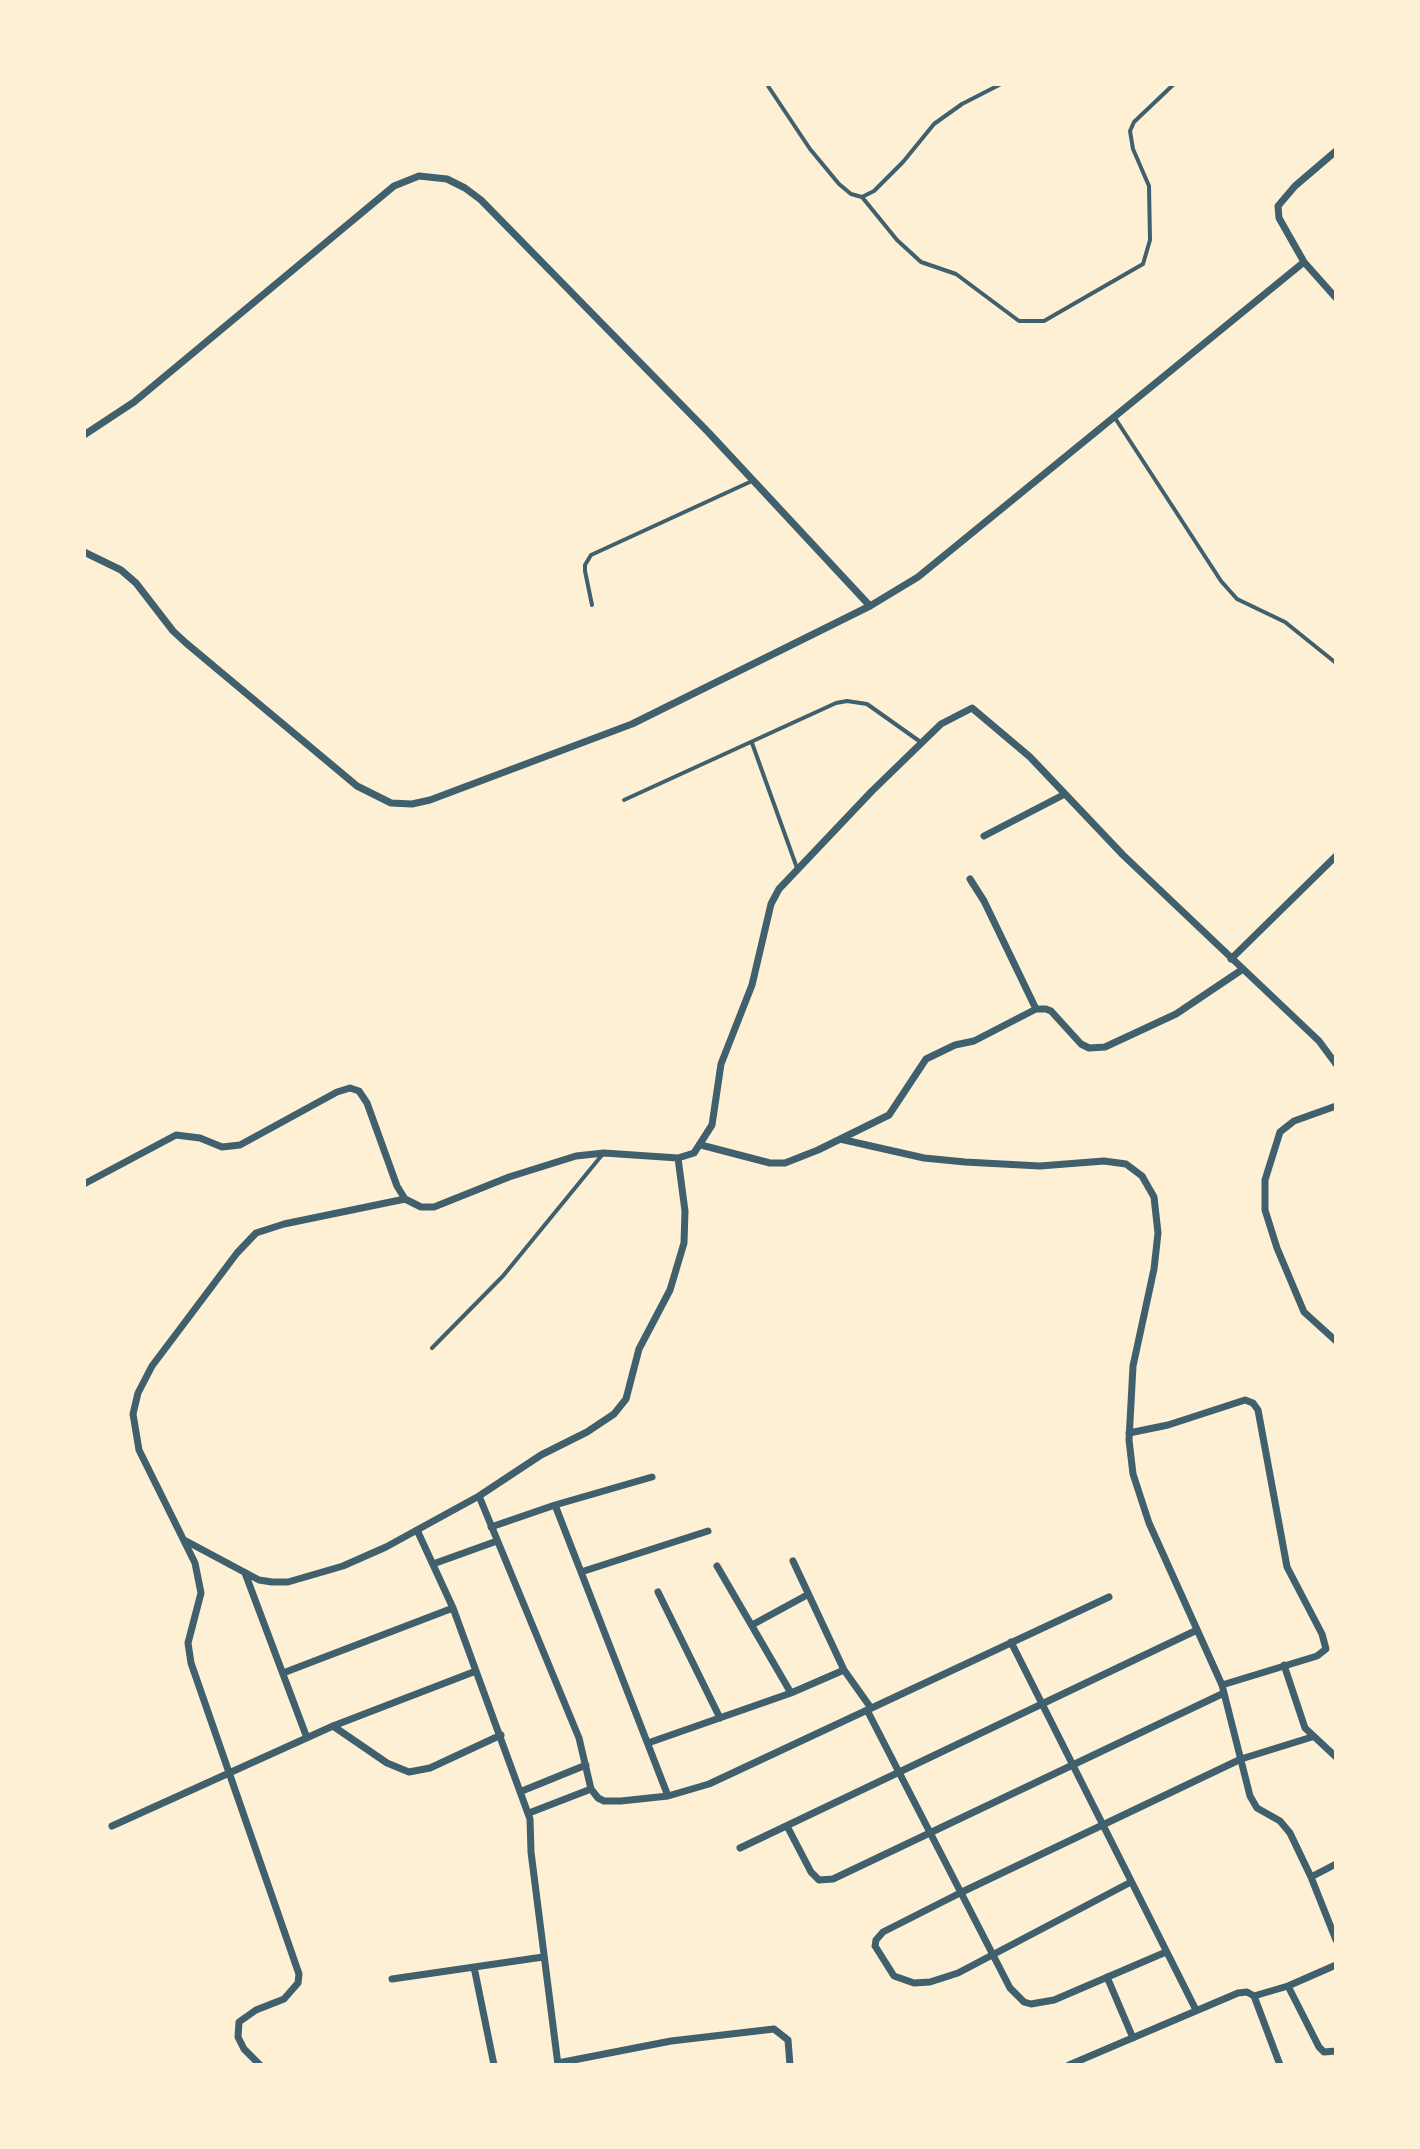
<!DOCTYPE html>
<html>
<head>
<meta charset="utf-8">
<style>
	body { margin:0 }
	#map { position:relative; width:1420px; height:2149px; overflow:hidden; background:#fdf0d5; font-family:"DejaVu Sans",sans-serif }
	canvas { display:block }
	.frame { position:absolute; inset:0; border:86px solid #fdf0d5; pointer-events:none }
</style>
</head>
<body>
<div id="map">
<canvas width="1420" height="2149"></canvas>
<div class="frame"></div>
</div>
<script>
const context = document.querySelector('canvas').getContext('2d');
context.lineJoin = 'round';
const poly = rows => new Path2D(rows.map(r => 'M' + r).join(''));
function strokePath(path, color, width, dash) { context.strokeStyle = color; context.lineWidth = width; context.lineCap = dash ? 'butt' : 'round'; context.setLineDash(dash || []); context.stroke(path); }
const service = poly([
	[768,86,810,149,839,184,851,194,862,197,874,191,903,162,934,124,962,104,1001,84],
	[862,197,897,240,921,262,956,274,1019,321,1044,321,1143,264,1150,240,1149,186,1133,149,1130,131,1134,122,1174,84],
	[1115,418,1221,581,1237,599,1285,622,1336,663],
	[592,605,585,571,585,565,591,555,752,481],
	[752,743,797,868],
	[624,800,836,703,847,701,867,704,922,743],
	[432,1348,503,1276,602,1155]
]);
const minor = poly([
	[1304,262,1279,218,1278,206,1295,186,1336,151],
	[84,435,134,402,394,186,419,176,447,179,465,188,481,200,709,433,870,606,918,577,1304,262,1336,298],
	[84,552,121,570,136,583,173,631,186,643,357,786,391,803,412,804,430,800,632,724,870,606],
	[984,836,1065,794],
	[970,879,984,901,1036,1009,1046,1009,1051,1011,1081,1044,1089,1048,1105,1047,1176,1014,1243,969],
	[1231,959,1336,856],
	[1336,1106,1294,1121,1280,1132,1265,1180,1265,1210,1277,1248,1304,1312,1336,1341],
	[840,1139,924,1158,965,1162,1040,1166,1104,1161,1126,1164,1142,1176,1154,1197,1158,1233,1154,1269,1133,1366,1129,1440,1133,1474,1149,1523,1222,1685,1250,1796,1257,1808,1280,1821,1290,1833,1311,1877,1336,1940],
	[701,1145,770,1163,785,1163,818,1150,889,1115,926,1059,955,1045,974,1041,1036,1009],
	[84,1184,176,1135,200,1138,222,1147,240,1145,337,1092,350,1088,359,1091,367,1103,397,1186,405,1199,421,1207,434,1207,509,1177,576,1156,604,1153,678,1158,694,1153,712,1125,721,1064,752,985,771,904,779,889,872,791,941,724,972,708,1030,757,1123,855,1319,1041,1336,1064],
	[1129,1433,1168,1425,1245,1400,1253,1403,1258,1410,1287,1567,1322,1634,1326,1649,1317,1656,1222,1685],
	[479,1496,579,1738,591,1789,598,1798,604,1801,621,1801,668,1796,709,1784,1109,1597],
	[555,1505,668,1796],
	[491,1527,555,1505,652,1477],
	[417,1530,453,1608,530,1819,531,1852,558,2065],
	[186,1541,259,1580,272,1582,288,1582,343,1566,386,1547,479,1496,541,1455,587,1432,614,1414,626,1399,639,1349,670,1290,684,1243,685,1211,678,1158],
	[793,1561,844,1670],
	[433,1564,497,1541],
	[717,1566,791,1693],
	[581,1572,708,1531],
	[245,1573,307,1738],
	[658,1592,720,1718],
	[752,1625,807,1595],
	[1011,1642,1196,2010],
	[1284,1665,1305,1728,1336,1757],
	[283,1673,453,1608],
	[867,1710,1010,1988,1024,2002,1031,2004,1054,2000,1166,1952],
	[333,1726,387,1763,409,1772,430,1768,501,1735],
	[648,1743,791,1693,844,1670,871,1708],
	[522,1791,586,1765],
	[529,1813,591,1789],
	[112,1826,333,1726,476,1671],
	[787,1826,811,1872,819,1880,833,1879,1224,1693],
	[740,1848,1197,1630],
	[1311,1877,1336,1864],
	[1131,1882,958,1973,930,1982,914,1983,894,1976,875,1946,876,1940,883,1932,962,1892,1241,1759,1312,1737],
	[474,1967,494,2065],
	[1107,1977,1133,2038],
	[392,1979,543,1957],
	[1288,1986,1319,2047,1324,2052,1336,2051],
	[1254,1996,1280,2065],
	[558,2063,671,2041,774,2029,788,2040,790,2065],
	[260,2065,244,2049,238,2037,239,2022,256,2010,284,1999,298,1983,299,1974,191,1663,188,1643,201,1593,195,1563,139,1450,133,1414,138,1393,152,1366,237,1253,256,1233,284,1224,405,1199],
	[1069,2065,1238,1993,1247,1992,1254,1996,1288,1986,1336,1965]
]);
strokePath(service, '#3f606c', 4);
strokePath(minor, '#3f606c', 7);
</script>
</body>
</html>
